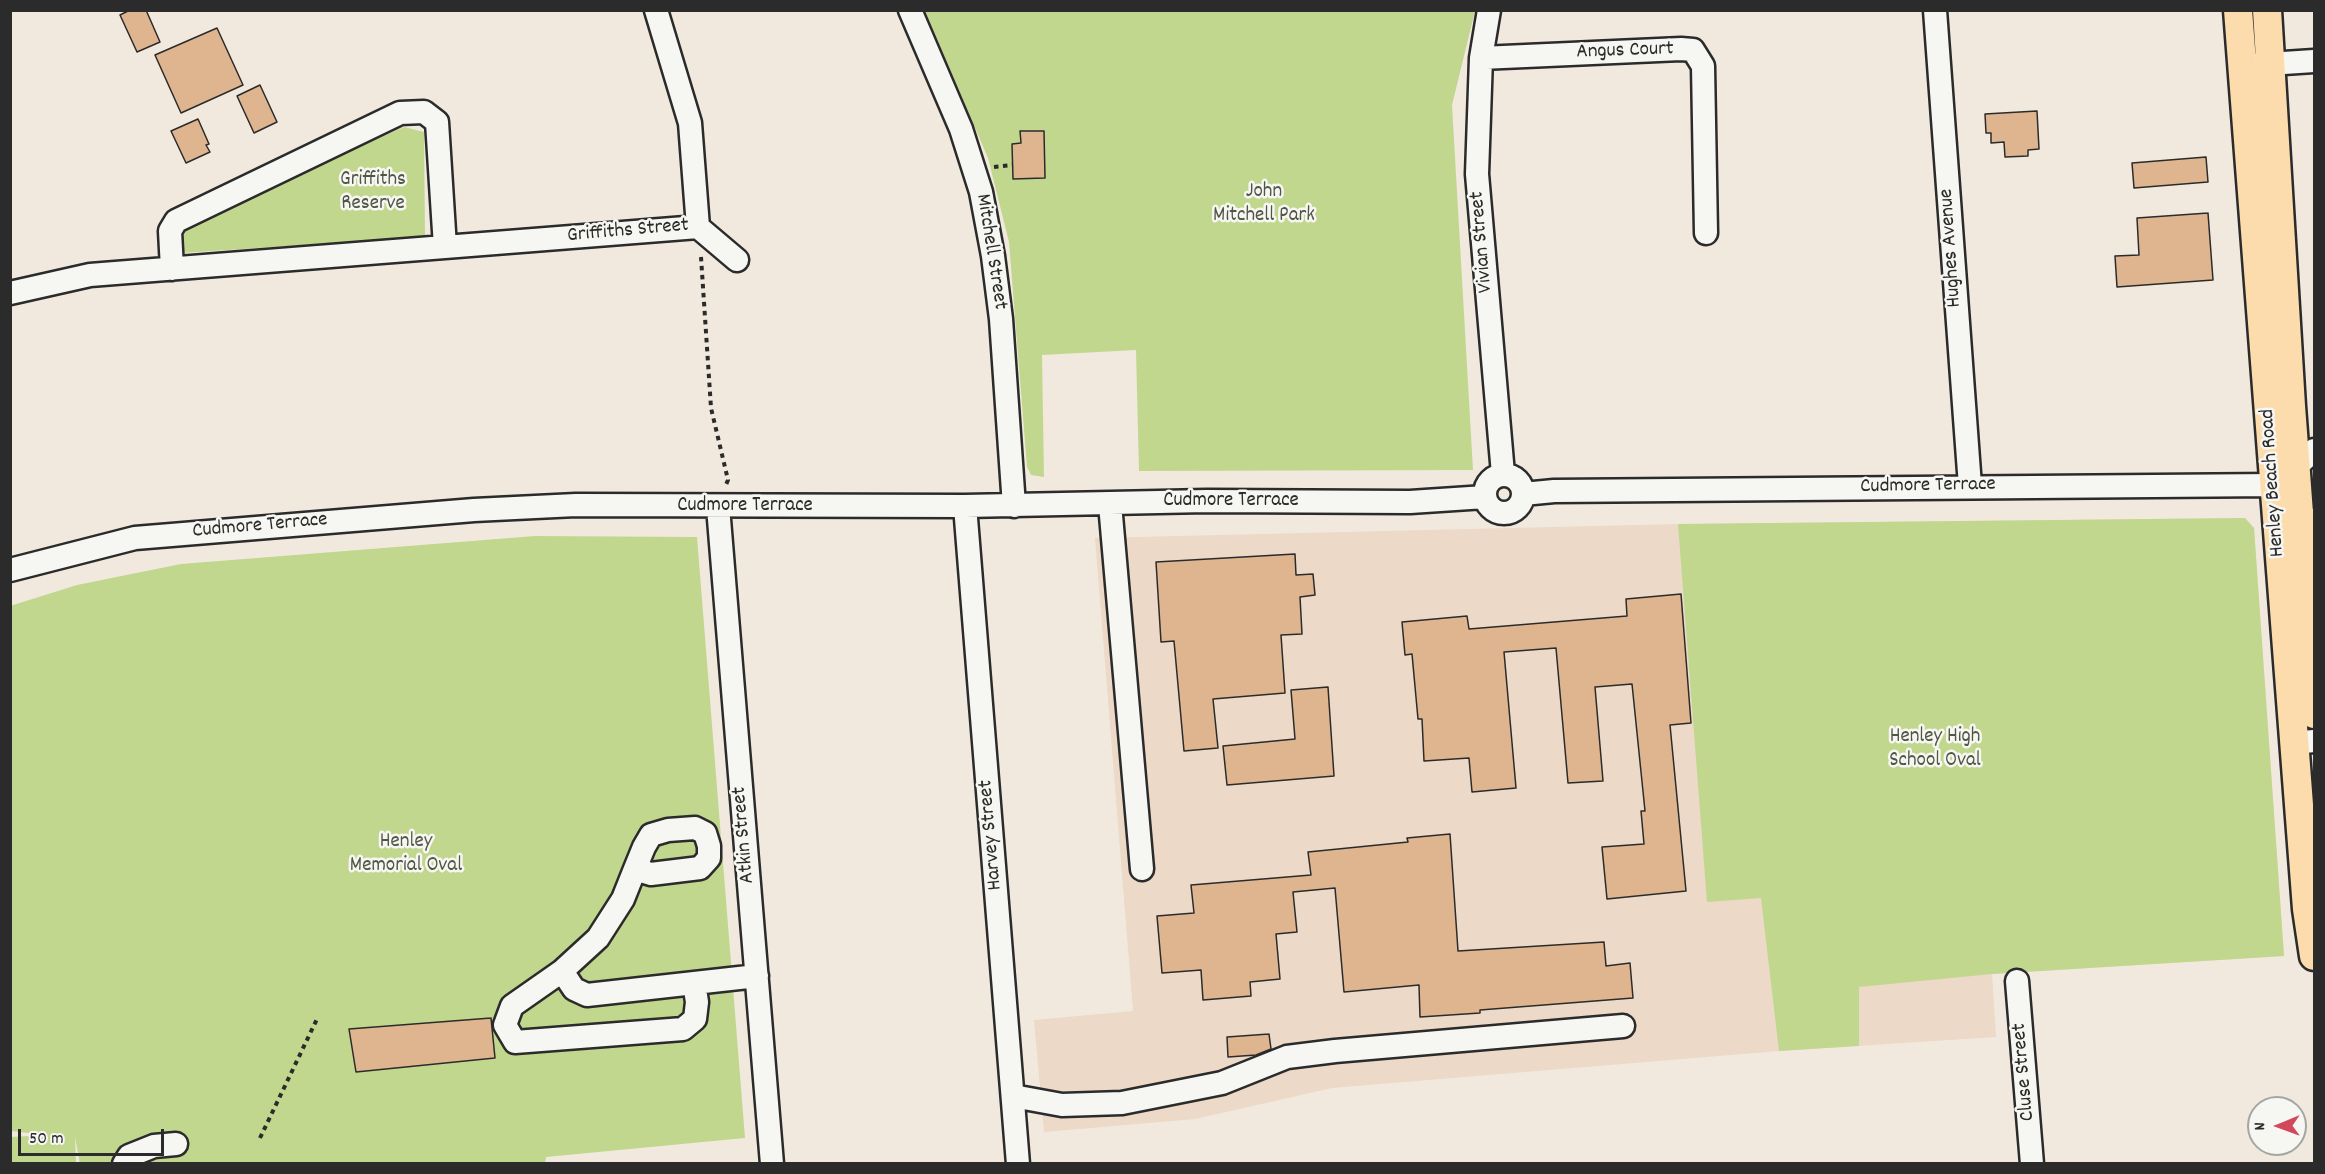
<!DOCTYPE html>
<html>
<head>
<meta charset="utf-8">
<style>
	body { margin:0 }
	#map { position:relative; width:2325px; height:1174px; overflow:hidden; background:#f1e9de; font-family:Dekko,sans-serif }
	canvas { display:block }
	.frame { position:absolute; inset:0; border:12px solid #2b2b2b; pointer-events:none }
	.north { position:absolute; left:2247px; top:1096px; width:60px; height:60px; box-sizing:border-box; background:#f6f6f2; border:2px solid #a5a5a2; border-radius:50%; rotate:269deg; font-size:16px; font-weight:700; line-height:24px; text-align:center; color:#2b2b2b }
	.north::after { content:''; display:block; margin:auto; width:21px; height:27px; background:#d1495b; clip-path:polygon(50% 0,100% 100%,50% 72%,0 100%) }
	.scale { position:absolute; left:18px; top:1129px; width:146px; height:27px; box-sizing:border-box; border:3px solid #2b2b2b; border-top:0; padding-left:8px; font-size:18px; line-height:21px; white-space:nowrap; color:#2b2b2b; -webkit-text-stroke:4px #f6f6f2; paint-order:stroke }
</style>
</head>
<body>
<div id="map">
<canvas width="2325" height="1174"></canvas>
<div class="frame"></div>
<div class="north">N</div>
<div class="scale">50 m</div>
</div>
<script>
const context = document.querySelector('canvas').getContext('2d');
context.lineJoin = 'round';
function fillPath(path, color) { context.fillStyle = color; context.fill(path, 'evenodd'); }
const poly = rows => new Path2D(rows.map(r => 'M' + r).join(''));
function strokePath(path, color, width, dash) { context.strokeStyle = color; context.lineWidth = width; context.lineCap = dash ? 'butt' : 'round'; context.setLineDash(dash || []); context.stroke(path); }
function drawText(font, color, halo, rows, align = 'center') {
  context.font = font + ' Dekko,sans-serif'; context.lineWidth = 5; context.setLineDash([]); context.textBaseline = 'middle'; context.strokeStyle = halo; context.fillStyle = color; for (const [text, x, y, turn = 0] of rows) {
    context.save(); context.translate(x, y); context.rotate((+turn || 0) * Math.PI / 180); context.textAlign = isNaN(turn) ? turn : align; if (halo) context.strokeText(text, 0, 0); context.fillText(text, 0, 0); context.restore();
  }
}
const built = poly([
	[2245,518,2254,528,2284,956,1992,974,1996,1037,1779,1051,1332,1088,1195,1119,1044,1132,1034,1020,1133,1011,1095,538,1678,524]
]);
const green = poly([
	[925,11,1475,11,1452,105,1473,470,1139,471,1136,350,1042,355,1044,477,1031,475,1027,467,1009,242,988,158],
	[404,127,424,132,425,237,182,253,181,236,195,218],
	[2245,518,2254,528,2284,956,1992,974,1859,987,1859,1046,1779,1051,1761,898,1707,902,1678,524],
	[535,536,697,537,745,1138,546,1157,545,1164,80,1164,75,1137,76,1163,11,1163,11,1137,47,1135,11,1131,10,606,77,585,181,564]
]);
const building = poly([
	[130,10,146,10,160,42,137,52,120,15,130,10],
	[217,28,243,85,181,113,155,55,217,28],
	[260,85,277,122,254,133,237,96,260,85],
	[2037,111,2039,149,2028,150,2028,156,2005,157,2004,142,1991,143,1991,133,1986,133,1985,114,2037,111],
	[198,119,209,144,206,145,210,152,186,163,171,131,198,119],
	[1020,131,1044,131,1045,178,1013,179,1012,144,1021,143,1020,131],
	[2206,157,2208,182,2134,188,2132,163,2206,157],
	[2208,213,2213,280,2117,287,2115,256,2139,255,2137,218,2208,213],
	[1295,554,1296,575,1313,574,1315,595,1300,597,1302,634,1281,635,1285,693,1213,699,1218,748,1184,751,1174,641,1161,642,1156,562,1295,554],
	[1681,594,1691,723,1670,725,1686,891,1607,899,1602,847,1644,844,1641,811,1645,811,1632,684,1595,687,1603,781,1568,783,1556,648,1504,652,1516,788,1472,792,1469,758,1424,761,1422,719,1418,719,1412,654,1405,655,1402,622,1467,616,1469,629,1627,616,1626,599,1681,594],
	[1328,687,1334,776,1227,785,1223,746,1295,739,1291,690,1328,687],
	[1450,834,1458,951,1604,942,1606,966,1630,963,1633,998,1480,1010,1480,1013,1420,1017,1419,985,1344,992,1335,888,1293,892,1297,932,1276,934,1280,979,1250,982,1251,996,1203,1000,1201,970,1162,973,1157,916,1194,913,1191,885,1311,875,1308,852,1408,842,1407,838,1450,834],
	[491,1018,495,1058,356,1072,349,1029,491,1018],
	[1269,1034,1271,1049,1256,1055,1228,1057,1227,1037,1269,1034]
]);
const path = poly([
	[994,167,1013,165],
	[701,257,711,408,728,480,725,487],
	[260,1138,317,1019]
]);
const minor = poly([
	[656,10,690,123,698,227],
	[910,10,961,129,981,192,993,256,1001,319,1014,506],
	[1489,10,1481,58,1477,174,1503,474],
	[1935,10,1970,486],
	[1481,58,1681,49,1693,50,1703,66,1706,233],
	[2253,65,2314,61],
	[698,227,737,260],
	[172,269,170,231,176,221,400,113,424,112,437,122,445,247],
	[10,293,90,275,698,227],
	[2295,468,2314,450],
	'1485 494a19 19 0 1 1 38 0a19 19 0 1 1-38 0Z',
	[1523,494,1554,491,2274,485,2299,521,2314,520],
	[1110,504,1142,869],
	[965,506,1018,1164],
	[718,507,772,1164],
	[10,570,135,538,474,510,576,505,965,506,1207,501,1410,502,1485,497],
	[2294,743,2314,741],
	[635,869,651,874,700,868,709,858,709,846,705,833,695,828,668,830,651,835,644,847,635,869,623,899,598,938,562,971,574,989,587,995,757,976],
	[562,971,512,1006,505,1025,515,1042,683,1029,695,1019,697,1002,694,983],
	[2017,981,2032,1164],
	[1013,1096,1062,1105,1122,1103,1222,1083,1287,1057,1335,1051,1623,1026],
	[124,1164,129,1156,154,1146,176,1144]
]);
const major = poly([
	[2238,10,2307,909,2314,956],
	[2267,10,2291,406,2314,714]
]);
const streetNames = [
	["Angus Court",1625,52,-2],
	["Griffiths Street",628,232,-5],
	["Vivian Street",1483,242,-95],
	["Hughes Avenue",1952,248,-94],
	["Mitchell Street",990,252,81],
	["Henley Beach Road",2274,483,-94],
	["Cudmore Terrace",1928,487,-1],
	["Cudmore Terrace",1231,502],
	["Cudmore Terrace",745,507],
	["Cudmore Terrace",260,527,-5],
	["Atkin Street",745,835,-95],
	["Harvey Street",992,835,-95],
	["Cluse Street",2025,1072,-95]
];
const parkNames = [
	["Griffiths",373,181],
	["Reserve",373,205],
	["John",1264,193],
	["Mitchell Park",1264,217],
	["Henley High",1935,738],
	["School Oval",1935,762],
	["Henley",406,843],
	["Memorial Oval",406,867]
];
fillPath(built, '#ecd9c7');
fillPath(green, '#c1d78d');
fillPath(building, '#dfb590');
strokePath(building, '#2b2b2b', 1.5);
strokePath(minor, '#2b2b2b', 27);
strokePath(major, '#2b2b2b', 33);
strokePath(path, '#2b2b2b', 4, [4.5, 4.5]);
strokePath(minor, '#f6f6f2', 22);
strokePath(major, '#fcdcac', 28);
drawText('21px', '#2b2b2b', '#f6f6f2', streetNames);
drawText('21px', '#505644', '#f6f6f2', parkNames);
</script>
</body>
</html>
